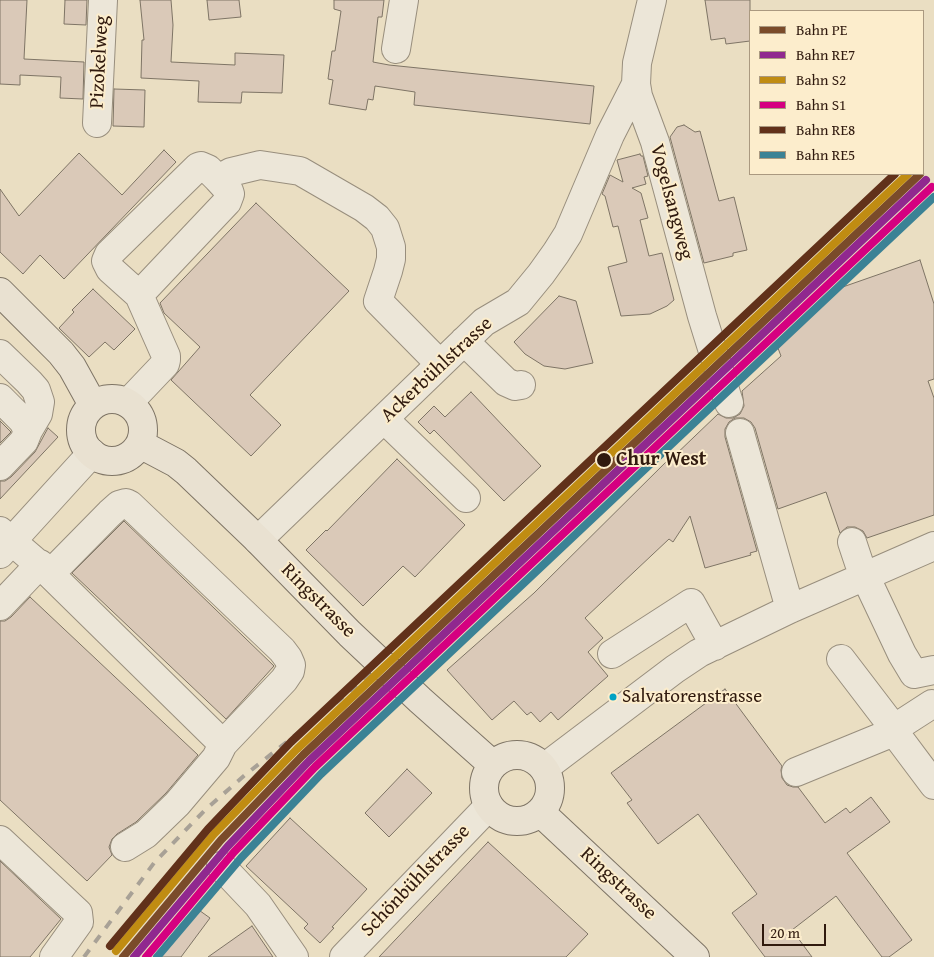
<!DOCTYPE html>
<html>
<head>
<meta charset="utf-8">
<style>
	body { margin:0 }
	#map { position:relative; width:934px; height:957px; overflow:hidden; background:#eadec2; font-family:"Gentium Book Plus",serif }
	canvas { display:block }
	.legend { position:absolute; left:749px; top:10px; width:175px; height:165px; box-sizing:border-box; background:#fcedcc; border:1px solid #aa9980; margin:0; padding:6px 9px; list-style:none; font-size:15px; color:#301a0e }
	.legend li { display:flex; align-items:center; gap:10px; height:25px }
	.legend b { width:25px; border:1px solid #aa9980 }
	.scale { position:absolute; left:762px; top:924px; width:64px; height:22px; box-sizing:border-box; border:2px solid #301a0e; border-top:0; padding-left:6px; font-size:15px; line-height:18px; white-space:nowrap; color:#301a0e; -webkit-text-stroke:4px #fcedcc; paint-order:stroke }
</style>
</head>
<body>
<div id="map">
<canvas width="934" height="957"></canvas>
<ul class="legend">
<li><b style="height:6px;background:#7a4b2a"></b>Bahn PE</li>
<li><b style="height:6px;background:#90288f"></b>Bahn RE7</li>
<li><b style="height:6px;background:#c08c12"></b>Bahn S2</li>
<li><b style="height:6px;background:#d50080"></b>Bahn S1</li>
<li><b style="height:6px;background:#61311a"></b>Bahn RE8</li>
<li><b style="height:6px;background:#3b8295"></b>Bahn RE5</li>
</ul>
<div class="scale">20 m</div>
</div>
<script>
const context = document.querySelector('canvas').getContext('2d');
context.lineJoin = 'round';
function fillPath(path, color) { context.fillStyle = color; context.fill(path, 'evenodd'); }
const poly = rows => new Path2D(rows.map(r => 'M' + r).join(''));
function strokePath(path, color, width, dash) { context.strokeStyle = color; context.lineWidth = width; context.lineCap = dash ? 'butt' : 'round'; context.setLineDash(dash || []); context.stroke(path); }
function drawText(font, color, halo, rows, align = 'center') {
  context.font = font + ' "Gentium Book Plus",serif'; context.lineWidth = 4; context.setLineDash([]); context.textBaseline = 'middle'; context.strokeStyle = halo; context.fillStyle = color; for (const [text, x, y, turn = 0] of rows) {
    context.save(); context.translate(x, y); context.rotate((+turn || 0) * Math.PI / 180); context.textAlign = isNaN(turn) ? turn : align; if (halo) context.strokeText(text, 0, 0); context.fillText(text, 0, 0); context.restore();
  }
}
const building = poly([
	[0,0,27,0,24,59,84,62,83,99,60,98,61,77,20,75,20,85,0,84,0,0],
	[65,0,87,0,86,25,64,24,65,0],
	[140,0,171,0,173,25,171,62,235,65,235,53,284,55,282,93,242,92,241,103,198,102,199,81,141,78,142,40,144,40,140,0],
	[207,0,239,0,241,17,209,20,207,0],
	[334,0,384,0,382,17,378,17,373,62,389,65,594,86,590,124,414,105,415,92,375,86,373,100,368,99,366,110,329,104,333,80,328,79,332,51,335,51,341,11,334,9,334,0],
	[705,0,750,0,750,41,726,44,725,38,711,40,705,0],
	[114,89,145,90,144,127,113,126,114,89],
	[684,125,695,132,700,131,719,201,734,197,747,250,733,253,733,256,704,263,670,137,677,127,684,125],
	[164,150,176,162,64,279,40,255,23,274,0,252,0,189,19,216,79,153,122,195,164,150],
	[640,154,641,156,643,156,648,176,644,177,646,184,632,188,641,193,648,218,640,220,649,256,662,253,674,300,667,306,650,314,621,316,608,267,627,262,618,226,613,227,605,196,602,194,610,175,623,182,617,160,640,154],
	[256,203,349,291,250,395,281,425,251,456,171,380,200,347,164,313,160,303,256,203],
	[920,260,934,304,934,379,928,381,934,398,934,515,867,538,863,531,855,527,847,527,840,533,826,492,778,509,755,428,751,422,744,418,735,418,729,422,725,429,725,437,757,551,750,553,751,555,705,568,690,516,673,542,669,539,585,618,603,638,588,652,608,676,558,720,551,712,540,722,531,712,527,715,514,701,492,720,447,670,534,593,671,457,671,459,718,414,726,418,733,418,740,414,744,406,742,391,781,356,776,343,837,289,920,260],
	[93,289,135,329,114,350,105,342,89,357,59,328,74,312,72,310,93,289],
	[559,296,576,301,593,363,565,369,544,366,525,354,514,342,559,296],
	[471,392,541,466,504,501,434,430,430,434,418,422,434,406,445,417,471,392],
	[0,421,11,432,0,443,0,421],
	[48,428,58,437,0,499,0,481,5,481,11,477,35,452,48,428],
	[397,459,465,525,415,577,403,566,363,606,306,550,326,530,327,531,397,459],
	[124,521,274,666,226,719,72,573,124,521],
	[30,597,198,755,166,793,136,822,117,834,112,839,109,847,112,855,87,881,0,800,0,621,5,621,11,617,30,597],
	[725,689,782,766,781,770,782,778,787,785,793,787,798,787,825,823,846,808,850,813,871,797,890,822,847,853,912,940,889,957,882,957,836,896,792,930,812,957,765,957,732,913,757,894,698,814,658,844,627,803,632,800,611,773,725,689],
	[407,769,432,793,389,837,365,813,407,769],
	[290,818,367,889,332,927,334,928,320,943,304,928,308,924,246,866,290,818],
	[488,842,588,934,566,957,379,957,488,842],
	[0,861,61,919,30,957,0,957,0,861],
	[196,908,210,918,181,957,160,957,196,908],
	[252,926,273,957,208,957,252,926]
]);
const minor = poly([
	[652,0,637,63,636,84,638,96,655,142,702,316,729,403],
	[396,49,404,0],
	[97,123,103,0],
	[139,295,110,269,106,261,109,254,198,167,201,166,208,169,218,179],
	[464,341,506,382,515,386,521,385],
	[0,354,29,382,36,390,40,402,38,414,28,431,24,441,0,466],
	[0,398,23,421,28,431],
	[128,403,165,364,166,360,166,356,139,295,227,202,230,194,229,191,218,179,231,172,260,165,300,171,364,208,377,218,385,228,391,247,391,259,388,271,378,301,440,364],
	[384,419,466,498],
	[740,433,790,609],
	[0,531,50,574,223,744],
	[258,540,484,322,518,302,541,274,556,253,568,234,610,135,636,84],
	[852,542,859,563,902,654,914,674,934,670],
	[0,554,92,453],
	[50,574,110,513,119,505,126,503,130,505,282,650,288,658,291,665,290,671,284,680,223,744,216,758,177,804,146,834,125,847],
	[0,606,40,564],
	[612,654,691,603,715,646],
	[932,704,898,726,896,731,898,737,934,785],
	[544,768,675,669,699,653,790,609,934,546],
	[796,772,896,731,841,659],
	[0,840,78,913,79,922,54,957],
	[221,866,258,905,294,957],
	[344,957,489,806]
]);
const major = poly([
	[0,292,61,353,72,367,93,405],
	'81 430a31 31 0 1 1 62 0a31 31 0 1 1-62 0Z',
	[140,444,176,463,186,471,258,540,350,634,420,700,493,765],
	'484 788a33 33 0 1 1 66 0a33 33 0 1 1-66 0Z',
	[540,812,695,957]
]);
const rail = poly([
	[84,957,154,863,205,810,245,775,342,698,371,673]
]);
const rail1 = poly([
	[123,957,221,840,303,755,920,174]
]);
const rail2 = poly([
	[134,957,228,846,309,761,926,180]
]);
const rail3 = poly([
	[116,951,214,834,297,749,908,174]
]);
const rail4 = poly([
	[146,957,234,852,315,767,932,187]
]);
const rail5 = poly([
	[110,946,208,829,291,742,895,174]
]);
const rail6 = poly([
	[157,957,241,858,321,774,934,197]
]);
const markers = [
	[604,460,8,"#301a0e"],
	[613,697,4.5,"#02a2c4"]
];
const busNames = [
	["Salvatorenstrasse",622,697]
];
const streetNames = [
	["Pizokelweg",100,62,-87],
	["Vogelsangweg",671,202,75],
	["Ackerbühlstrasse",437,370,-43],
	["Ringstrasse",318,601,45],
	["Schönbühlstrasse",416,881,-46],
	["Ringstrasse",618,884,43]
];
const stopNames = [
	["Chur West",616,460]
];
fillPath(building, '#dac9b8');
strokePath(building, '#7e7465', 1);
strokePath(minor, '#988e7d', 30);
strokePath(major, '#7e7465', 30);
strokePath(minor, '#ece6d8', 28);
strokePath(major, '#e9e1d1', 28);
strokePath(rail, '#a8a196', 4, [9, 9]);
strokePath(rail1, '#7a4b2a', 8);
strokePath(rail2, '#90288f', 8);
strokePath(rail3, '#c08c12', 8);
strokePath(rail4, '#d50080', 8);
strokePath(rail5, '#61311a', 8);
strokePath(rail6, '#3b8295', 8);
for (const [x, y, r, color] of markers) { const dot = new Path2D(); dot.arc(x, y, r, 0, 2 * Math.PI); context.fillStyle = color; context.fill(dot); strokePath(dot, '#fcedcc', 2); }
drawText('19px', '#301a0e', '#fcedcc', busNames, 'left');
drawText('20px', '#301a0e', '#fcedcc', streetNames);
drawText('bold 20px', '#301a0e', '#fcedcc', stopNames, 'left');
</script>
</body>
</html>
